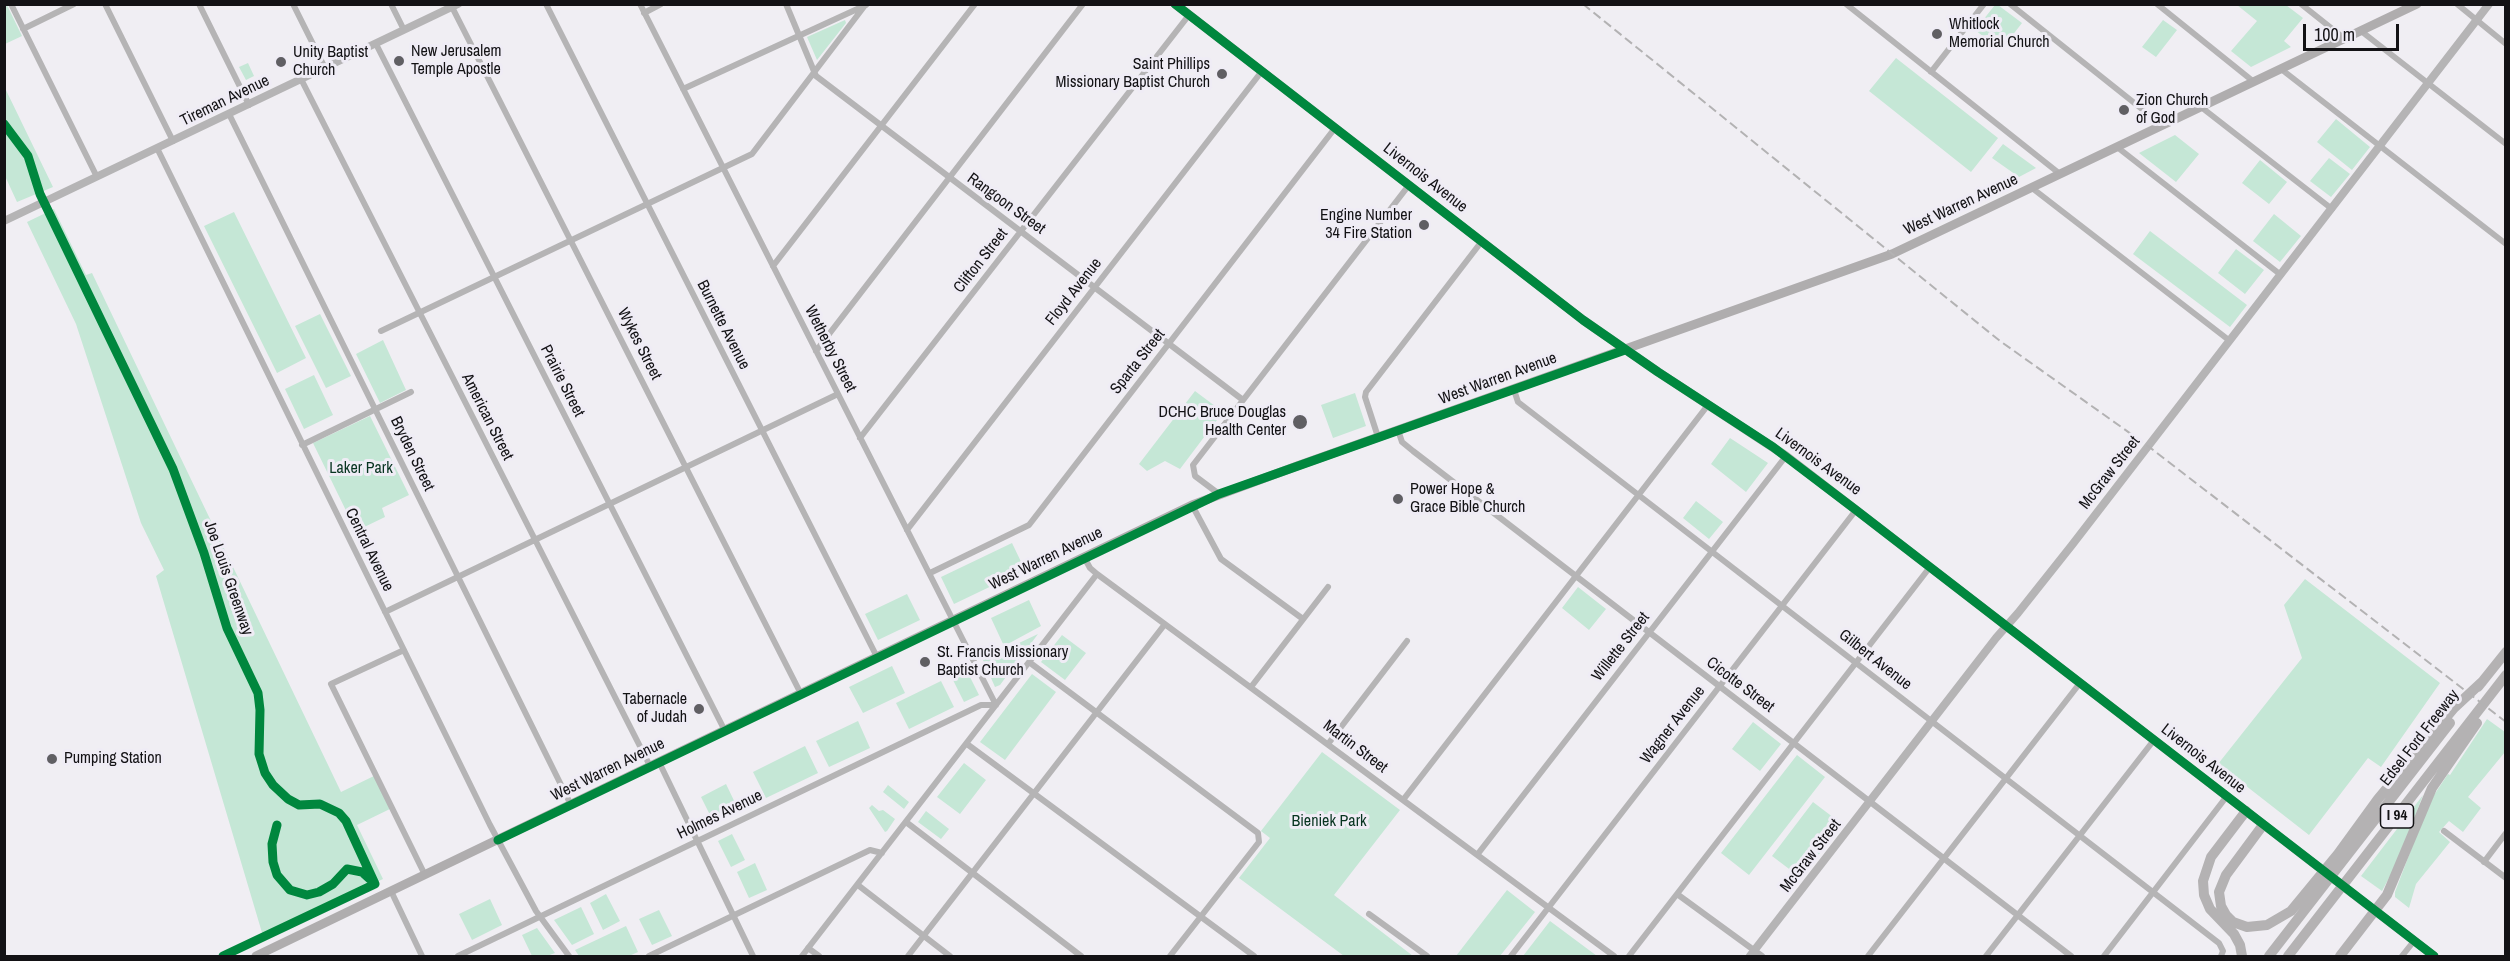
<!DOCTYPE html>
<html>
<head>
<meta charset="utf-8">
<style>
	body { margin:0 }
	#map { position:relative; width:2510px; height:961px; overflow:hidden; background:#f0eef3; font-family:"Archivo Narrow",sans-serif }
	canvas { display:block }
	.frame { position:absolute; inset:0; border:6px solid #131215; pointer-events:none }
	.scale { position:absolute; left:2303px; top:24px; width:96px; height:27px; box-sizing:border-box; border:3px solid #131215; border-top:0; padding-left:8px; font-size:18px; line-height:21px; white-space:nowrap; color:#131215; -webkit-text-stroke:4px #efecf5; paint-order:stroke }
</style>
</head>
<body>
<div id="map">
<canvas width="2510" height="961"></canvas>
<div class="frame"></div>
<div class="scale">100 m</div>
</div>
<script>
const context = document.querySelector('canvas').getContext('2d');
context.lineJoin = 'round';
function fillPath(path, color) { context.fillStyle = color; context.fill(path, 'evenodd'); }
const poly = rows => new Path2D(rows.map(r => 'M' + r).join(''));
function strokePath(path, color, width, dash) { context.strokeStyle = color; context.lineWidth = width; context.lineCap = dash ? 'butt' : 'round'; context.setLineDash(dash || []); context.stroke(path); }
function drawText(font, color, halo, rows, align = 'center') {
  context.font = font + ' "Archivo Narrow",sans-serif'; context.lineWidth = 6; context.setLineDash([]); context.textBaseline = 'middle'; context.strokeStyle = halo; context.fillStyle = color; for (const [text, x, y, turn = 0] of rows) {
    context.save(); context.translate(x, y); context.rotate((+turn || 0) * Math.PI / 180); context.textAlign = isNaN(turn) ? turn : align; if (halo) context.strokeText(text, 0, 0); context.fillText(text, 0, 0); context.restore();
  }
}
const green = poly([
	[5,4,7,5,22,36,5,44],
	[1995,5,1998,5,2022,23,2001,50,1975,30],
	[2237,5,2286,5,2303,18,2284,41,2291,47,2251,67,2231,51,2257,21],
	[845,20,846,23,817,60,807,37],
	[2163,20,2177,30,2156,57,2142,47],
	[1896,58,1998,138,1971,172,1869,91],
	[248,63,254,76,246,80,239,67],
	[4,86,53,187,17,202,5,176],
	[2336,119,2370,147,2352,170,2317,142],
	[2175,135,2199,154,2176,182,2139,153],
	[2003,144,2036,168,2019,177,1992,158],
	[2329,158,2350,174,2331,197,2310,181],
	[2260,160,2287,182,2269,204,2242,183],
	[54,209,86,275,92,273,341,792,376,775,392,808,357,825,383,879,263,936,156,576,164,570,141,523,76,324,27,222],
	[234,212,306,358,277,373,204,226],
	[2274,214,2301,236,2280,262,2253,241],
	[2150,231,2247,305,2230,327,2133,254],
	[2236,249,2264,270,2245,294,2218,273],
	[320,314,351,376,326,388,295,326],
	[383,340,406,390,380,403,356,354],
	[314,375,333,415,304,429,285,389],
	[1195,391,1223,412,1180,469,1165,461,1147,471,1139,464],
	[1355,393,1366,426,1333,438,1321,405],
	[370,416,409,495,382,508,385,517,356,531,313,443],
	[1730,438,1768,463,1746,492,1711,464],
	[1696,501,1723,522,1709,539,1683,518],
	[1012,543,1025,570,954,604,941,577],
	[2305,579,2440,683,2381,767,2368,758,2309,835,2218,764,2302,658,2284,605],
	[1578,587,1606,609,1589,630,1562,608],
	[907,594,920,620,878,640,865,614],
	[1029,600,1041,626,1004,646,991,618],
	[1038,634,1000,685,995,687,983,660],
	[1062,635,1086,653,1065,680,1041,662],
	[892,666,905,693,863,713,849,687],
	[966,669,979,695,964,702,951,676],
	[1032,674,1056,692,1005,760,980,742],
	[941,681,954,707,909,729,896,703],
	[2487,719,2505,732,2505,752,2468,797,2481,808,2463,832,2449,821,2439,832,2450,842,2416,884,2409,908,2395,897,2395,892,2417,834,2434,795,2448,774,2450,775],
	[858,721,870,748,829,767,816,741],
	[1753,722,1781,744,1760,771,1732,749],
	[805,746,818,773,766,798,753,772],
	[1322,752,1400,810,1334,895,1413,956,1344,956,1239,878,1270,838,1261,831],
	[1797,755,1825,777,1749,875,1721,853],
	[964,763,986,780,960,814,937,797],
	[726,784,739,811,714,823,701,797],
	[888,785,909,802,904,809,883,792],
	[2423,795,2397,863,2382,891,2361,876],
	[1813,802,1842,824,1801,878,1772,856],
	[872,805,879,811,883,810,895,819,887,831,885,832,869,808],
	[926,811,949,829,941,839,918,822],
	[732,834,745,860,731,867,718,841],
	[755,863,767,890,749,898,737,872],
	[1507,890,1535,912,1500,956,1456,956],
	[606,894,620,921,603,930,590,903],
	[490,899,502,925,472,940,459,914],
	[581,907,594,934,572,945,554,920],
	[659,910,672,936,652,945,639,919],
	[1550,921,1597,956,1523,956],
	[626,926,638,952,629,956,579,956,575,950],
	[537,928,555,953,547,956,532,956,522,935]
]);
const minor = poly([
	[11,4,97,177],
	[105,4,173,141],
	[199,4,249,105],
	[293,4,325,68],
	[391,4,404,30],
	[546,4,877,657],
	[640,4,996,705],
	[786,4,816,76,1243,400],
	[1846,4,2060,174],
	[2010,4,2162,125],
	[2157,4,2254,82],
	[2301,4,2345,39],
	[2457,4,2506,44],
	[452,7,801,694],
	[644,13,661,4],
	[23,29,74,4],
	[2361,31,2506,144],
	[376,44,725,731],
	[2281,69,2506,244],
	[1931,72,1984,4],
	[301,79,650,766],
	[683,89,866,5],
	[2201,107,2332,209],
	[229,114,571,805],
	[2117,147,2281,275],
	[157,148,490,825,536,911,569,956],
	[2032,188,2230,341],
	[773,266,975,4],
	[381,331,752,154,866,4],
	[816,351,1083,4],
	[1514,390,1518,402,2219,943,2223,951,2221,956],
	[1398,430,1402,442,1413,451,2071,956],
	[1378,437,1365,397,1366,392,1482,241],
	[860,438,1189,15],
	[302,445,411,392],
	[1219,494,1195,476,1193,465,1409,185],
	[1192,505,1221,559,1303,619],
	[907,530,1262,71],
	[1084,557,1090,568,1097,574,1614,956],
	[930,573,1029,525,1335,128],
	[385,612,838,394],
	[404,650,331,684,425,875],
	[1029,662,1258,833,1259,842,1170,956],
	[1251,687,1328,587],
	[967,744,1254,956],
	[1328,744,1407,641],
	[659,762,753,956],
	[1403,800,1708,405],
	[906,822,1081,956],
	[2444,831,2506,878],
	[1477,855,1786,456],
	[2484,862,2506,833],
	[858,885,950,956],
	[391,891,422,956],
	[1677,894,1762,956],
	[1369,914,1427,956],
	[808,948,819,956],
	[458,956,981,705,996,705],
	[649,956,870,850,882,853],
	[802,956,1097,574],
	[908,956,1165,624],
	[1511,956,1856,510],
	[1629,956,1930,567],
	[1868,956,2080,683],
	[1986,956,2154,740],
	[2104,956,2227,796],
	[2402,956,2414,941]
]);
const tertiary = poly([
	[4,221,458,4],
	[1750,956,1996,638,2018,613,2072,545,2489,4]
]);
const primary = poly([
	[1175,4,1583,320,1658,372,1786,456,2312,862],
	[2352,893,2434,956],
	[256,956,1192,505,1297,466,1892,254,2417,4]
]);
const motorway = poly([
	[2478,687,2506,652],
	[2263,825,2226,875,2219,892,2221,906,2226,915,2233,922,2247,927,2267,925,2291,911,2338,854,2378,799,2454,708,2482,682],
	[2242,956,2240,945,2234,934,2210,909,2204,895,2203,881,2211,857,2246,811],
	[2269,956,2450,723],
	[2288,956,2506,675],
	[2340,956,2387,895,2432,788,2477,723]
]);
const rail = poly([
	[1583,4,2000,341,2148,446,2506,722]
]);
const primaryBridge = poly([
	[2312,862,2352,893]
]);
const cycleway = poly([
	[1175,4,1583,320,1658,372,1773,447,1856,510,2434,956],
	[4,124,28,156,40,194,173,469,204,553,227,628,258,693,260,710,259,754,265,773,273,785,288,799,299,805,320,804,339,813,346,821,375,884],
	[277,825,272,844,273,862,277,875,290,890,307,895,319,892,333,884,347,869,362,872,373,882],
	[498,840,1219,494,1625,350],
	[223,956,375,884]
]);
const markers = [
	[1937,34,6,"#605f63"],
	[399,61,6,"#605f63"],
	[281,62,6,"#605f63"],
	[1222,74,6,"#605f63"],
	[2124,110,6,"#605f63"],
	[1424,225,6,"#605f63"],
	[1300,422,8,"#605f63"],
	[1398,499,6,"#605f63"],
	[925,662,6,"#605f63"],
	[699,709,6,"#605f63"],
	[52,759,6,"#605f63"]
];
const shields = [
	[2397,816,33]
];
const shieldNames = [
	["I 94",2397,816]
];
const poiNames = [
	["Whitlock",1949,25],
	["Memorial Church",1949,43],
	["New Jerusalem",411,52],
	["Temple Apostle",411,70],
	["Unity Baptist",293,53],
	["Church",293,71],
	["Saint Phillips",1210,65,"right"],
	["Missionary Baptist Church",1210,83,"right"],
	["Zion Church",2136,101],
	["of God",2136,119],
	["Engine Number",1412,216,"right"],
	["34 Fire Station",1412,234,"right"],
	["DCHC Bruce Douglas",1286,413,"right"],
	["Health Center",1286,431,"right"],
	["Power Hope &",1410,490],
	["Grace Bible Church",1410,508],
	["St. Francis Missionary",937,653],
	["Baptist Church",937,671],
	["Tabernacle",687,700,"right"],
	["of Judah",687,718,"right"],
	["Pumping Station",64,759]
];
const streetNames = [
	["Tireman Avenue",225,101,-26],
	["Livernois Avenue",1425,178,38],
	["Rangoon Street",1006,204,36],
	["West Warren Avenue",1961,205,-25],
	["Clifton Street",981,261,-52],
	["Floyd Avenue",1074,292,-52],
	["Burnette Avenue",723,325,63],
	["Wykes Street",639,344,63],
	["Wetherby Street",830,349,63],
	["Sparta Street",1138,362,-52],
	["West Warren Avenue",1498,379,-20],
	["Prairie Street",562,381,63],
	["American Street",487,417,63],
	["Bryden Street",412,454,64],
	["Livernois Avenue",1818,462,36],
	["McGraw Street",2110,473,-52],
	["Central Avenue",369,550,64],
	["West Warren Avenue",1046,559,-26],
	["Joe Louis Greenway",228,578,71],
	["Willette Street",1621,647,-52],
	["Gilbert Avenue",1875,660,38],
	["Cicotte Street",1740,685,37],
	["Wagner Avenue",1673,725,-52],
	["Edsel Ford Freeway",2420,738,-52],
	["Martin Street",1355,747,37],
	["Livernois Avenue",2203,759,38],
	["West Warren Avenue",608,770,-26],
	["Holmes Avenue",720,815,-26],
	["McGraw Street",1811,856,-52]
];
const parkNames = [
	["Laker Park",361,469],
	["Bieniek Park",1329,822]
];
fillPath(green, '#c5e7d6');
strokePath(minor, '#b5b4b5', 6);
strokePath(tertiary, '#b5b4b5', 8);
strokePath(primary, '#afadae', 9);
strokePath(motorway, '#b4b2b3', 10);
strokePath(rail, '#b3b2b3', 2, [9, 4.5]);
strokePath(primaryBridge, '#afadae', 9);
strokePath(cycleway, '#00873e', 9);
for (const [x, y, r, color] of markers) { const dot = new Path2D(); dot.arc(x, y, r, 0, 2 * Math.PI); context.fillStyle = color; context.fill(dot); strokePath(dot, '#efecf5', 2); }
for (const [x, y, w] of shields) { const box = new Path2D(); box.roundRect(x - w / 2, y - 12, w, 24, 4.5); context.fillStyle = '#efecf5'; context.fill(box); strokePath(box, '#131215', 1.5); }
drawText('bold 15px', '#131215', null, shieldNames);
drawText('16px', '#131215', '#efecf5', poiNames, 'left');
drawText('16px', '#131215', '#efecf5', streetNames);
drawText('16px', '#073420', '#efecf5', parkNames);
</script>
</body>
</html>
